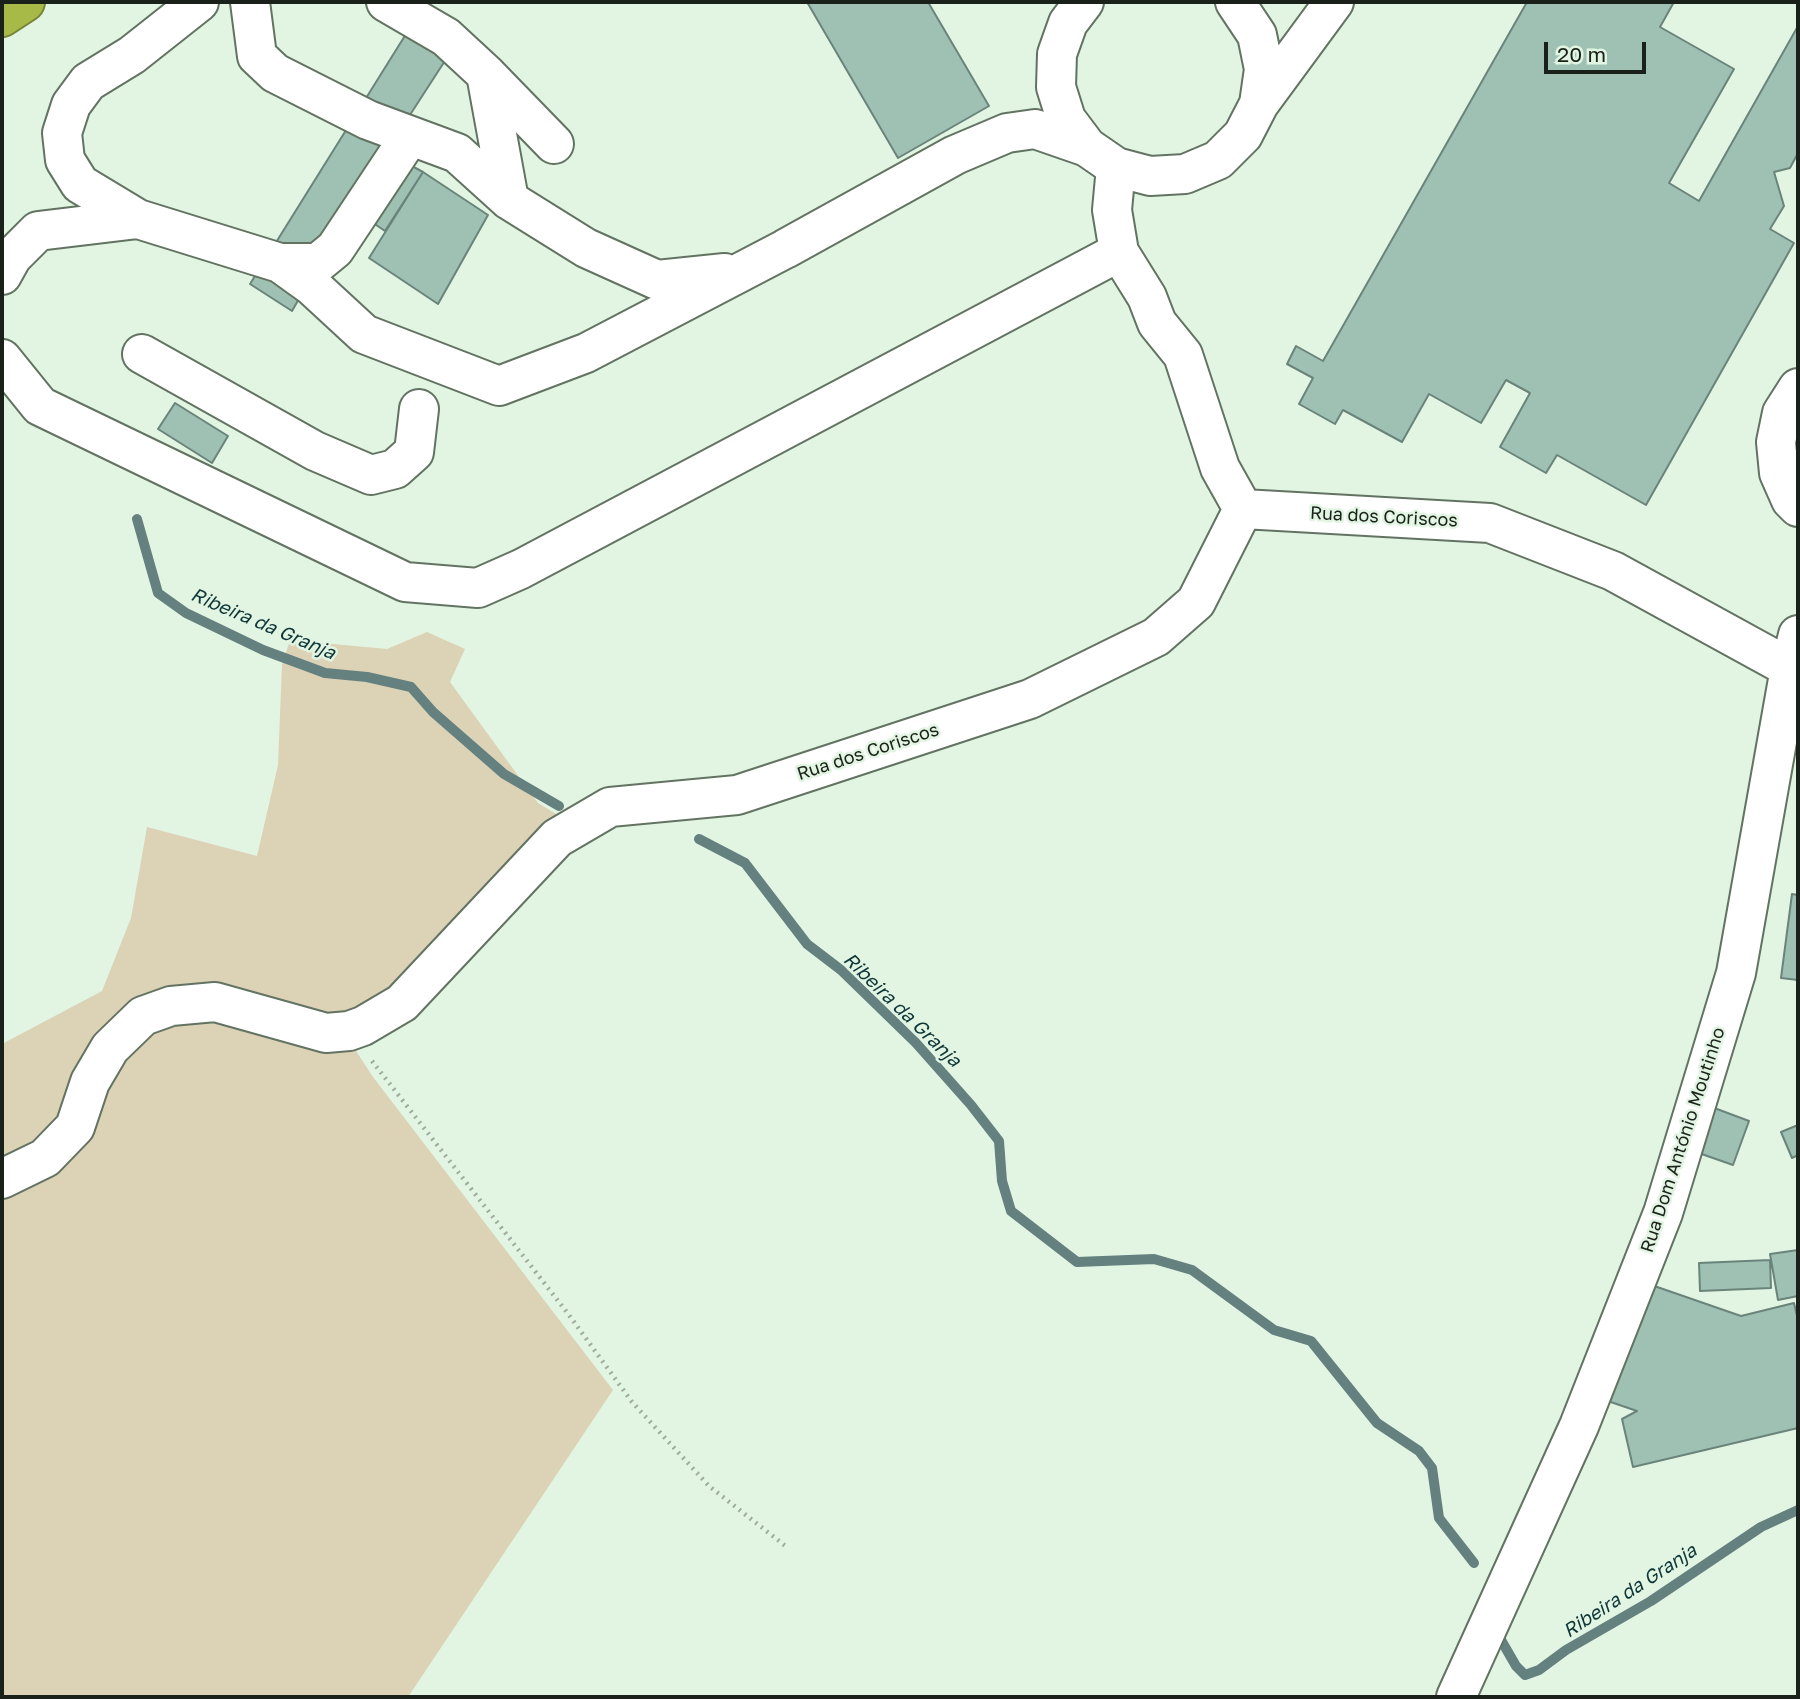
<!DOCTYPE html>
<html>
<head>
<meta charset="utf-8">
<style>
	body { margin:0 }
	#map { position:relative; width:1800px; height:1699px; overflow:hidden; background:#e2f5e2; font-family:"Golos Text",sans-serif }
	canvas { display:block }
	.frame { position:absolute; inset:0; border:4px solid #1a211a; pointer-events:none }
	.scale { position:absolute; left:1544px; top:42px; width:102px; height:32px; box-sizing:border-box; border:4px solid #1a211a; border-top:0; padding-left:9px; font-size:21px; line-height:24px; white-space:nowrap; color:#1a211a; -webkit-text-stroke:5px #e2f5e2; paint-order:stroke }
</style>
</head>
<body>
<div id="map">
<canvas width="1800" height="1699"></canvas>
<div class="frame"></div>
<div class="scale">20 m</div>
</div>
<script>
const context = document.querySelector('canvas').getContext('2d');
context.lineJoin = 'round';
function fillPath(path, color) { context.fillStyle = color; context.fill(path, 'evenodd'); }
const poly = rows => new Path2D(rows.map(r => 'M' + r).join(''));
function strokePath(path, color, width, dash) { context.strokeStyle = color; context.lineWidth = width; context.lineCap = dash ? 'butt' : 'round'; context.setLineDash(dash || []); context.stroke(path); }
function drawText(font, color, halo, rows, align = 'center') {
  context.font = font + ' "Golos Text",sans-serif'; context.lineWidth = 5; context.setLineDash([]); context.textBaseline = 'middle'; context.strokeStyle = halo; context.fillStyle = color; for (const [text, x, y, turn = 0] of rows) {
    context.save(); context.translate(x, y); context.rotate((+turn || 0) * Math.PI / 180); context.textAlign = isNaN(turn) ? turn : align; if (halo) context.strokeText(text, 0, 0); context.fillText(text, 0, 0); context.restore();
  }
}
const green = poly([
	[427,632,465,649,450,682,538,803,561,817,384,999,334,1017,373,1077,613,1390,408,1697,2,1697,2,1044,102,991,131,918,147,827,257,856,278,765,282,665,290,640,387,649]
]);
const stream = poly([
	[137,519,158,593,186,613,263,650,325,673,367,677,411,687,433,712,504,774,559,806],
	[699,839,745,863,807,944,841,970,916,1043,971,1105,999,1141,1002,1181,1011,1211,1077,1262,1154,1259,1192,1270,1274,1330,1311,1341,1377,1423,1419,1451,1432,1468,1439,1518,1474,1563],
	[1497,1633,1516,1666,1525,1675,1539,1670,1566,1650,1651,1601,1761,1527,1798,1510]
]);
const building = poly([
	[807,2,928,2,989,106,898,158,807,2],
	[1527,2,1674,2,1660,27,1734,69,1669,183,1699,201,1798,26,1798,153,1790,168,1774,172,1784,206,1770,229,1794,243,1646,505,1557,455,1546,473,1500,447,1530,393,1506,380,1481,423,1429,394,1402,442,1343,410,1335,424,1299,404,1313,378,1287,364,1296,346,1323,361,1527,2],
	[411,26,450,53,386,152,423,172,385,231,351,208,292,311,250,284,411,26],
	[423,172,488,215,438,304,369,258,423,172],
	[175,403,228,436,212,463,158,429,175,403],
	[1792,894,1798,895,1798,980,1781,978,1792,894],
	[1709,1106,1749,1121,1733,1165,1693,1151,1709,1106],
	[1798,1125,1798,1155,1792,1158,1781,1132,1798,1125],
	[1798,1250,1798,1296,1778,1300,1770,1254,1798,1250],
	[1770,1260,1771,1288,1700,1291,1699,1263,1770,1260],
	[1637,1280,1741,1316,1794,1303,1798,1320,1798,1428,1633,1467,1622,1419,1637,1411,1596,1397,1637,1280]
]);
const path = poly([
	[372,1061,569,1315,632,1402,709,1486,788,1548]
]);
const minor = poly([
	[199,2,132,55,88,82,71,105,62,133,65,160,80,184,138,219,280,263,318,263,335,249,410,136],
	[250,2,257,56,275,73,368,120,457,153,509,200,586,248,657,280,725,273],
	[386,2,446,37,486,74,554,144],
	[1084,2,1068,23,1057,54,1056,87,1066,119,1087,147,1116,167,1150,176,1185,174,1218,160,1243,135,1259,104,1264,69,1257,35,1235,2],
	[486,74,509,200],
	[1259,104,1334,2],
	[1116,167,1112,210,1119,252,1147,297,1157,323,1183,355,1220,468,1243,509],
	[280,263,312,286,364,334,499,386,586,353,785,249,955,155,1007,133,1035,129,1087,147],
	[2,275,12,257,38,231,138,219],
	[142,354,315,451,371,475,395,469,414,452,419,409],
	[2,359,40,406,405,582,478,588,521,569,1119,252],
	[1798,388,1782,413,1776,442,1779,473,1791,500,1798,507],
	[2,1179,45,1158,75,1127,90,1082,110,1048,143,1016,171,1006,215,1002,326,1033,349,1031,363,1026,402,1003,557,838,610,807,737,795,1030,699,1156,637,1196,602,1243,509,1490,523,1613,571,1790,668],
	[1456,1697,1579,1426,1663,1213,1736,973,1790,668,1798,635]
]);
const highway = poly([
	[2,17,25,2]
]);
const streetNames = [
	["Rua dos Coriscos",1384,517,3],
	["Rua dos Coriscos",868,752,-18],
	["Rua Dom António Moutinho",1683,1140,-72]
];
const waterNames = [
	["Ribeira da Granja",263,624,23],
	["Ribeira da Granja",902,1010,44],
	["Ribeira da Granja",1630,1591,-33]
];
fillPath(green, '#dcd2b6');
strokePath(stream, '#648180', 10);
fillPath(building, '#9ec1b4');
strokePath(building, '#6a847b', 2);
strokePath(minor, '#627362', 42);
strokePath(highway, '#768437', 42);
strokePath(path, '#9ead9e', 4.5, [2, 5]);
strokePath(minor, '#fff', 38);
strokePath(highway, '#a7ba47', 38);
drawText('18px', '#1a211a', '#e2f5e2', streetNames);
drawText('italic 19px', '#0f3638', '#e2f5e2', waterNames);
</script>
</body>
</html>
